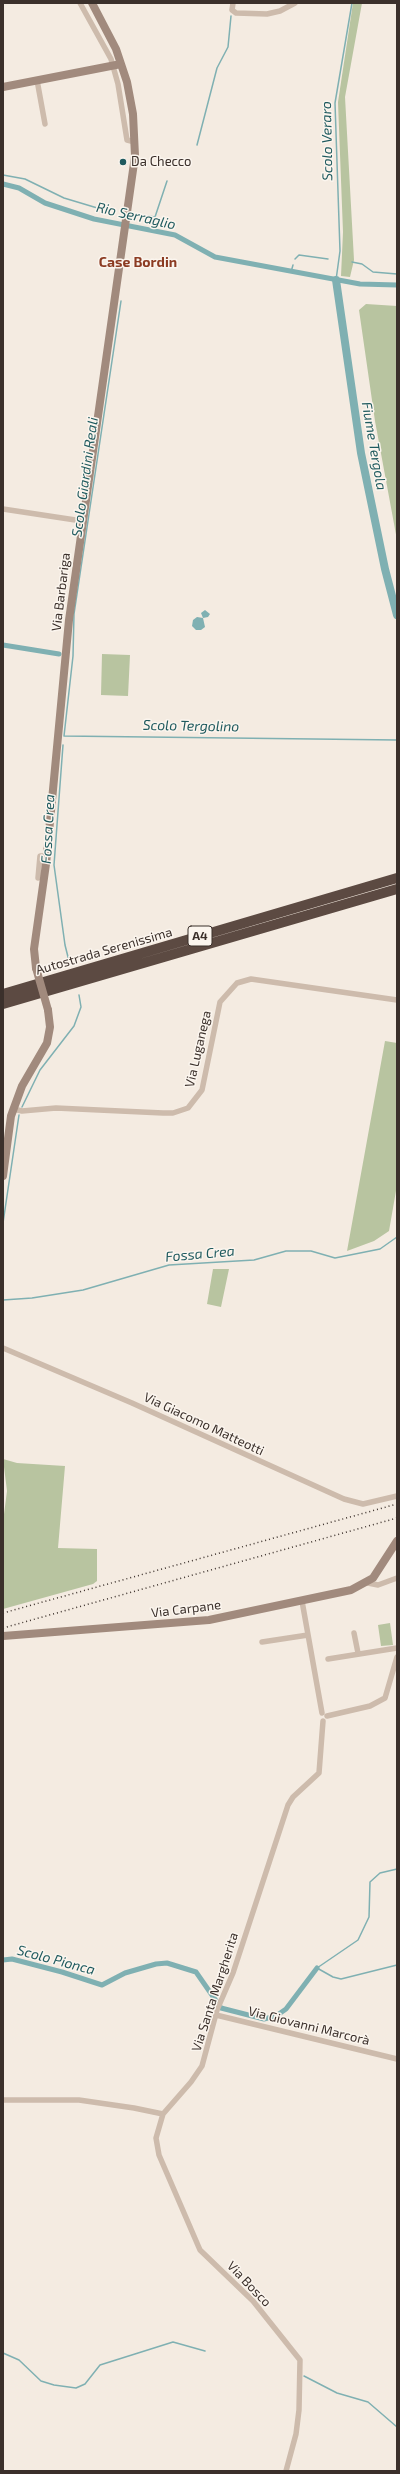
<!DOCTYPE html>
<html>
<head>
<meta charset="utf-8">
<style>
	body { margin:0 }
	#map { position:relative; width:400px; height:2474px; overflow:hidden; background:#f4ebe1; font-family:"Exo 2",sans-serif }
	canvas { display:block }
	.frame { position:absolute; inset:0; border:4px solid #3b302b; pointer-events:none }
</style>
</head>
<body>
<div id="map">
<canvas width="400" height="2474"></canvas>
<div class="frame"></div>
</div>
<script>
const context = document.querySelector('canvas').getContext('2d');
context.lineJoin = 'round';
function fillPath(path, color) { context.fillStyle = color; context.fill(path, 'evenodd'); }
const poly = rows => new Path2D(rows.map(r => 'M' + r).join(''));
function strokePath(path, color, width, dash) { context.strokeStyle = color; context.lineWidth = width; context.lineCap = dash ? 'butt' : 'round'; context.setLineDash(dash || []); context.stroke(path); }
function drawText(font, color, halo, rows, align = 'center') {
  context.font = font + ' "Exo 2",sans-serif'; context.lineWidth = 3; context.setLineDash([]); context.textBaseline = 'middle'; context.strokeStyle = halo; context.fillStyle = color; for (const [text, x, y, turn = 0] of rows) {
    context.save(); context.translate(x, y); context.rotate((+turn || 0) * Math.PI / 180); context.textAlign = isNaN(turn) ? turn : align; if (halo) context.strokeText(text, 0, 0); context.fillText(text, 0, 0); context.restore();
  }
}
const green = poly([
	[353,3,362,3,345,97,354,260,350,277,341,276,343,232,338,102],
	[366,304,397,306,397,540,375,421,359,310],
	[102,654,130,655,128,696,101,695],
	[385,1041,397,1043,397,1185,389,1231,374,1241,347,1251],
	[213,1269,229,1269,221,1307,207,1304],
	[3,1459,17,1463,65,1466,58,1548,97,1549,97,1581,93,1584,3,1609,3,1522,7,1491],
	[390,1623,393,1645,381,1646,378,1625]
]);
const water = poly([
	[205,610,210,614,208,617,203,618,205,627,201,630,196,630,192,626,193,620,197,617,203,618,201,613]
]);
const stream = poly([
	[197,145,217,68,228,47,231,16],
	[3,175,25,179,64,198,104,210],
	[133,214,155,217,167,181],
	[295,259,299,255,328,259],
	[352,262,362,264,373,272,397,274],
	[291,272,293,265],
	[336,280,340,251,335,103,352,3],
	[121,301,74,614,73,656,64,736,397,740],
	[63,745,54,865,65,945,69,961],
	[22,1107,40,1070,74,1026,81,1007,79,995],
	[3,1223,19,1115],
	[3,1300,32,1298,83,1290,169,1265,254,1260,286,1251,311,1251,335,1258,380,1249,397,1237],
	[397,1869,380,1873,370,1882,369,1917,358,1940,317,1968,333,1977,341,1979,397,1965],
	[3,2353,19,2360,41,2381,54,2385,76,2388,85,2384,100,2365,173,2342,205,2351],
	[304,2376,337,2393,368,2402,397,2427]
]);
const canal = poly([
	[3,184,19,188,45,203,94,219,175,235,215,257,360,284,397,285],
	[3,645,59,654],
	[3,1960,12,1959,62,1972,102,1985,125,1973,156,1964,167,1963,196,1972,221,2008,264,2019,276,2016,286,2009,317,1968]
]);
const river = poly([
	[336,280,361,453,385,569,397,615]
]);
const street = poly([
	[80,3,111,59,118,84,127,140,135,142],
	[233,3,232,10,236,13,267,14,280,11,295,3],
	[37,80,45,124],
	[3,509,82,521],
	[38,878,40,856,46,856],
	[13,1109,22,1111,56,1108,163,1113,173,1113,188,1108,202,1090,220,1002,237,983,251,979,397,1000],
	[3,1348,132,1403,344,1499,363,1504,397,1496],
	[368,1583,378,1585,397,1578],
	[302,1601,322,1713],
	[354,1633,358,1653],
	[262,1642,308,1635],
	[328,1659,397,1648],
	[327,1716,370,1706,385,1698,397,1657],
	[216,2015,397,2059],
	[3,2100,79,2100,134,2108,163,2114],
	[286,2471,296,2434,299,2410,300,2360,253,2301,200,2250,159,2155,156,2138,163,2114,191,2082,202,2066,217,2010,233,1973,288,1805,293,1797,319,1773,323,1721]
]);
const secondary = poly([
	[3,87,121,64],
	[36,968,34,949,46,864,69,620,135,156,133,114,127,82,116,49,92,3],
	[3,1176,11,1116,22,1086,47,1043,50,1027,48,1010],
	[3,1636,209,1620,351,1590,373,1578,397,1541]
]);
const highway = poly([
	[3,994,397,878],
	[3,1004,397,889]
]);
const rail = poly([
	[3,1613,397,1504],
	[3,1628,397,1518]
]);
const secondaryBridge = poly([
	[36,968,48,1010]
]);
const markers = [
	[123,162,4,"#1f5a5e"]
];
const shields = [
	[200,936,24]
];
const shieldNames = [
	["A4",200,936]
];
const poiNames = [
	["Da Checco",131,162]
];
const streetNames = [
	["Via Barbariga",61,592,-83],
	["Autostrada Serenissima",104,951,-16],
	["Via Luganega",198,1049,-77],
	["Via Giacomo Matteotti",204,1424,25],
	["Via Carpane",186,1609,-7],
	["Via Santa Margherita",215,1992,-72],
	["Via Giovanni Marcorà",309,2026,14],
	["Via Bosco",249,2284,46]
];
const waterNames = [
	["Scolo Veraro",327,141,-91],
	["Rio Serraglio",136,216,13],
	["Fiume Tergola",374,446,80],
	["Scolo Giardini Reali",85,477,-82],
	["Scolo Tergolino",191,726,1],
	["Fossa Crea",48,829,-87],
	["Fossa Crea",200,1254,-5],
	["Scolo Pionca",56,1960,15]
];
const neighbourhoodNames = [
	["Case Bordin",138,262]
];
fillPath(green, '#b8c4a0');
fillPath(water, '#7fb0b2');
strokePath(stream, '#7fb0b2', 1.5);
strokePath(canal, '#7fb0b2', 5);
strokePath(river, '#7fb0b2', 8);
strokePath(street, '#cdbbac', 5.5);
strokePath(secondary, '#a18a7d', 8);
strokePath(highway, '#5c4a42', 10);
strokePath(rail, '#3b302b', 1.5, [1, 3]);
strokePath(secondaryBridge, '#a18a7d', 8);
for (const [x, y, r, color] of markers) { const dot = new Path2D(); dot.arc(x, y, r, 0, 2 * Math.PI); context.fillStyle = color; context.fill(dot); strokePath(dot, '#fbf5ee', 1.5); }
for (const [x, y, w] of shields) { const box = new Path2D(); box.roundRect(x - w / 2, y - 10, w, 20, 3); context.fillStyle = '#fbf5ee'; context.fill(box); strokePath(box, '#3b302b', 1); }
drawText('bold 12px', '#3b302b', null, shieldNames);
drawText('13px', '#3b302b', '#fbf5ee', poiNames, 'left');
drawText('13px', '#3b302b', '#fbf5ee', streetNames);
drawText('italic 14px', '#1f5a5e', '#fbf5ee', waterNames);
drawText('bold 14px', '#8c3b22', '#fbf5ee', neighbourhoodNames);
</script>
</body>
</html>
